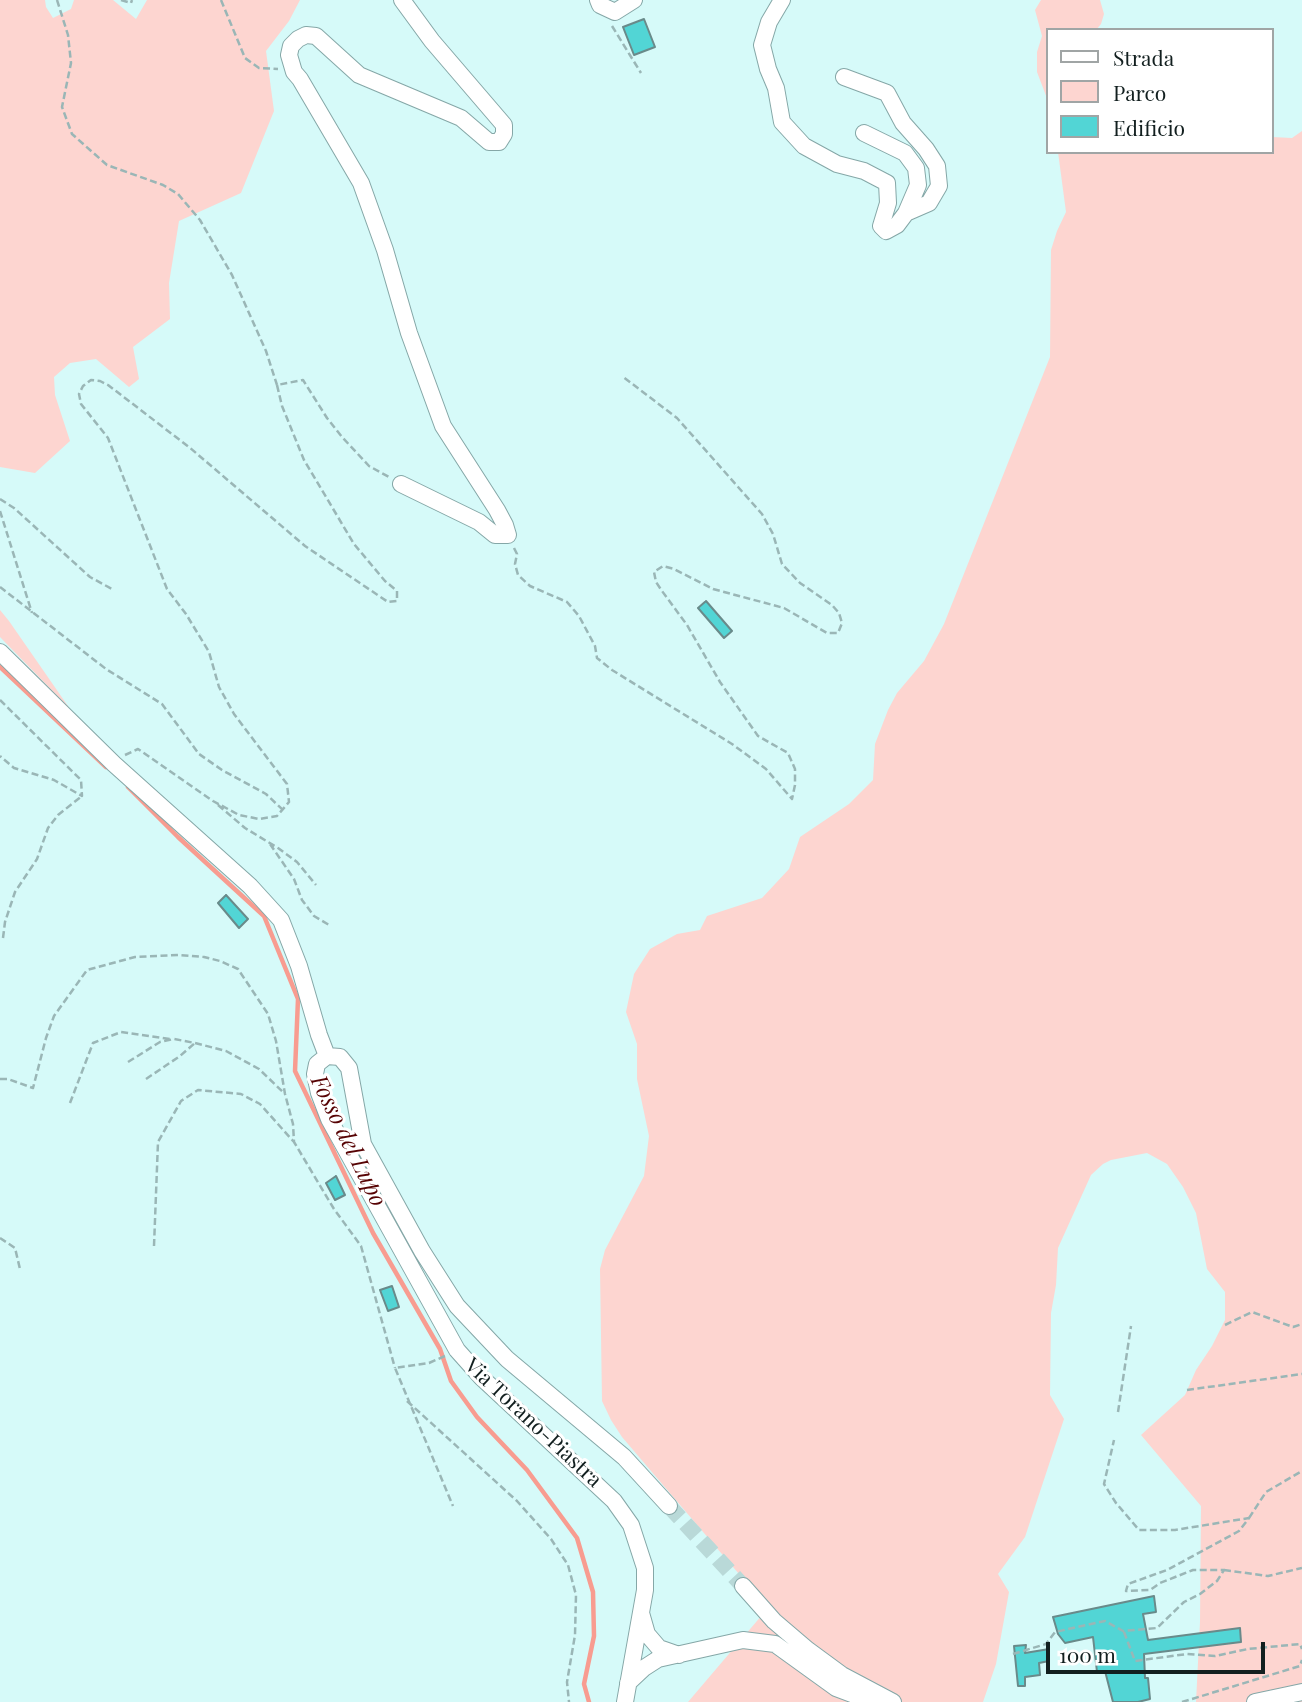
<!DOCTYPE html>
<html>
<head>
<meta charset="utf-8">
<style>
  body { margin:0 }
  #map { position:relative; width:1302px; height:1702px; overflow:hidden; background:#d6faf9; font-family:"Playfair Display",serif }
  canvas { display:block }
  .legend { position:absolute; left:1046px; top:28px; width:228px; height:126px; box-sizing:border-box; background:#fff; border:2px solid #a0a5a5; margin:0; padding:9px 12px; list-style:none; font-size:21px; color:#121f1f }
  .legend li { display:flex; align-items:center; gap:14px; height:35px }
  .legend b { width:35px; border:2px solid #a0a5a5 }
  .scale { position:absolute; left:1046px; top:1642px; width:219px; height:32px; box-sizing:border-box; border:4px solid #121f1f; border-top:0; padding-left:9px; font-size:21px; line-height:24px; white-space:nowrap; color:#121f1f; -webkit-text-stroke:5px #fff; paint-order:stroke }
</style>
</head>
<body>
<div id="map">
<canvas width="1302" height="1702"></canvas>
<ul class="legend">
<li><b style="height:9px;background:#fff"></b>Strada</li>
<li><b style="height:19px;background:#fdd5d0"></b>Parco</li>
<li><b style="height:19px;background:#52d5d5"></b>Edificio</li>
</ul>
<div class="scale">100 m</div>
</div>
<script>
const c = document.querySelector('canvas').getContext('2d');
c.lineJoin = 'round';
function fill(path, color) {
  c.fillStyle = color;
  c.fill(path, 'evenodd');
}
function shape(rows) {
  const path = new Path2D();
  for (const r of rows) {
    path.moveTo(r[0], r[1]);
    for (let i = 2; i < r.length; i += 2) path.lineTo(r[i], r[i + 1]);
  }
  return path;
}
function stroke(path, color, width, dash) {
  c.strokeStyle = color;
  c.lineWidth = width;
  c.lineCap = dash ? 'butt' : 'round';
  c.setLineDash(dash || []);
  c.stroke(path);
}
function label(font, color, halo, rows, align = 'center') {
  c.font = font + ' "Playfair Display",serif';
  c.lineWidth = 6;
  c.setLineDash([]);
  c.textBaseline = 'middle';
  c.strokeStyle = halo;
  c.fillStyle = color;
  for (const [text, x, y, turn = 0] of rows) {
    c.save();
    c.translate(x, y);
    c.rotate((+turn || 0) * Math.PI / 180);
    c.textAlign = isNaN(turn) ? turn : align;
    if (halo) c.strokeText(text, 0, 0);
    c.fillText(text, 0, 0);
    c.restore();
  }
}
fill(shape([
  [0,0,45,0,46,7,53,18,71,9,74,0,113,0,136,19,147,0,300,0,289,21,266,51,274,111,241,193,179,221,169,283,170,319,133,347,139,379,129,387,96,359,70,363,54,377,55,395,70,441,35,473,0,467],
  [1041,0,1100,0,1104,14,1101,24,1096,30,1048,30,1048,101,1037,72,1037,52,1042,36,1035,10],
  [1302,131,1302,1702,1196,1702,1200,1622,1201,1506,1141,1435,1185,1395,1196,1370,1212,1346,1225,1320,1225,1292,1207,1269,1196,1213,1183,1187,1167,1164,1147,1153,1111,1160,1103,1164,1091,1175,1058,1248,1056,1285,1051,1313,1050,1395,1064,1419,1025,1537,998,1574,1009,1592,996,1664,983,1702,688,1702,768,1608,622,1437,611,1420,602,1401,600,1269,605,1250,644,1176,649,1136,637,1079,637,1044,626,1012,634,974,650,949,677,934,700,930,707,916,762,898,789,869,800,837,849,804,873,780,875,744,888,710,897,693,924,661,944,624,1050,357,1051,250,1057,231,1066,212,1058,152,1272,152,1272,137,1292,138],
  [0,610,9,621,70,709,0,637]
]), '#fdd5d0');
stroke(shape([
  [0,667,106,767],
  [128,787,178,837,264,916,298,999,295,1071,373,1233,440,1349,451,1381,477,1417,527,1470,577,1538,593,1592,594,1636,584,1684,589,1702]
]), '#f89c90', 4.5);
const building = shape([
  [644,19,655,47,634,55,623,27,644,19],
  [706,601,732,631,724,638,698,608,706,601],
  [226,895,248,919,239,928,218,903,226,895],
  [336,1176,345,1195,335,1200,326,1183,336,1176],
  [392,1286,399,1307,388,1311,380,1290,392,1286],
  [1154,1596,1156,1612,1143,1614,1148,1640,1240,1628,1241,1642,1144,1654,1145,1678,1148,1678,1150,1699,1138,1702,1113,1702,1105,1671,1097,1672,1093,1637,1065,1643,1058,1634,1053,1617,1154,1596],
  [1026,1645,1025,1653,1049,1649,1049,1661,1039,1663,1040,1675,1025,1677,1025,1686,1018,1686,1014,1646,1026,1645]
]);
fill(building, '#52d5d5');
stroke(building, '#698a8a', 2);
stroke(shape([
  [669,1506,743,1586]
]), '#b9d9d8', 16, [16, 8]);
const minor = shape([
  [598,0,600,5,615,12,634,0],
  [782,0,769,22,762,45,768,69,776,88,782,122,804,146,837,164,864,171,887,183,888,203,881,226,886,231,897,225,906,213,918,185,916,168,905,153,864,133],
  [844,77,887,93,903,123,926,149,937,166,939,186,929,203,906,213],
  [401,484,479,522,495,535,508,535,505,525,497,510,443,426,409,333,385,250,361,183,300,79,294,72,289,55,291,46,298,39,306,35,316,36,359,75,461,118,489,142,499,142,504,134,504,125,432,41,402,0],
  [0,652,114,764,250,886,281,920,299,966,319,1035,327,1056],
  [327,1056,317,1064,315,1074,319,1093,329,1119,457,1350,482,1378,614,1501,631,1525,645,1568,645,1590,625,1702],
  [327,1056,340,1057,349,1068,363,1144,422,1251,457,1306,507,1359,624,1457,669,1506],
  [743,1586,774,1621,808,1650,842,1675,893,1702],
  [641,1613,647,1634,659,1648,679,1655],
  [628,1683,644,1668,658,1659,743,1640,775,1644,836,1688,873,1702],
  [1255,1702,1302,1692]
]);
stroke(minor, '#85a7a7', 18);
stroke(shape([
  [57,0,68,35,71,63,62,107,72,134,107,165,163,185,178,194,200,220,232,275,266,351,277,385],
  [121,0,131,3,132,0],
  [221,0,245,58,259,68,278,69],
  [612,26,641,73],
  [0,499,14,508,90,577,112,589],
  [0,511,32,613],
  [514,548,517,554,515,564,518,575,530,586,567,602,579,616,595,646,597,658,612,670,732,744,766,769,792,799,795,785,795,769,788,753,758,736,720,682,687,625,662,591,656,582,654,572,663,566,674,569,713,589,784,608,827,633,838,633,842,623,839,613,832,605,800,583,782,564,773,534,762,514,677,418,622,376],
  [0,587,106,669,162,704,199,754,222,770,266,794,284,811],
  [0,700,81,780,82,796,54,780,14,768,0,756],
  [125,755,138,749,213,801,239,815,259,819,277,816,289,802,287,784,234,714,219,687,209,652,186,614,167,589,108,438,81,404,79,394,83,386,91,380,100,381,108,385,189,447,305,546,388,602,397,601,397,591,385,581,354,544,304,460,282,406,277,385,303,380,327,418,342,437,369,466,389,477],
  [218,805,245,828,278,848,297,862,316,885],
  [270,844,294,879,302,900,314,916,329,925],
  [3,938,5,922,15,892,37,859,48,828,58,815,82,796],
  [128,1062,160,1042,174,1039,195,1043,226,1051,259,1069,285,1094],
  [0,1079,8,1079,33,1088,46,1038,54,1016,87,970,135,957,178,955,204,957,220,961,238,969,268,1014,276,1041,285,1094,293,1124,294,1142,334,1209,361,1246,395,1368],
  [146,1079,180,1056,195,1043],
  [70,1103,93,1043,121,1032,170,1039],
  [0,1238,15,1248,20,1269],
  [154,1246,158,1142,181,1101,198,1090,241,1094,260,1104,294,1142],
  [1225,1325,1252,1312,1293,1327,1302,1324],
  [445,1356,429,1363,395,1368,453,1506],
  [1187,1390,1302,1374],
  [407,1401,517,1501,551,1539,568,1565,576,1595,575,1635,567,1682,569,1702],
  [1118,1412,1131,1326],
  [1249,1518,1266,1492,1302,1471],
  [1224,1570,1268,1576,1302,1568],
  [1124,1632,1135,1661,1187,1654,1215,1656,1248,1649,1300,1644,1302,1649],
  [1013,1654,1046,1644,1055,1632,1105,1621,1123,1631,1157,1628,1184,1602,1200,1594,1217,1581,1224,1570,1193,1570,1160,1583,1150,1590,1126,1591,1128,1584,1167,1570,1239,1531,1249,1518,1175,1530,1139,1530,1116,1503,1104,1484,1114,1440],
  [1182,1702,1300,1666,1302,1660]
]), '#9ab6b6', 2.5, [7, 3.5]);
stroke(minor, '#fff', 16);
label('21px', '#121f1f', '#fff', [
  ["Via Torano-Piastra",533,1423,43]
]);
label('italic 23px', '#570304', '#fff', [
  ["Fosso del Lupo",348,1141,64]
]);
</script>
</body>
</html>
